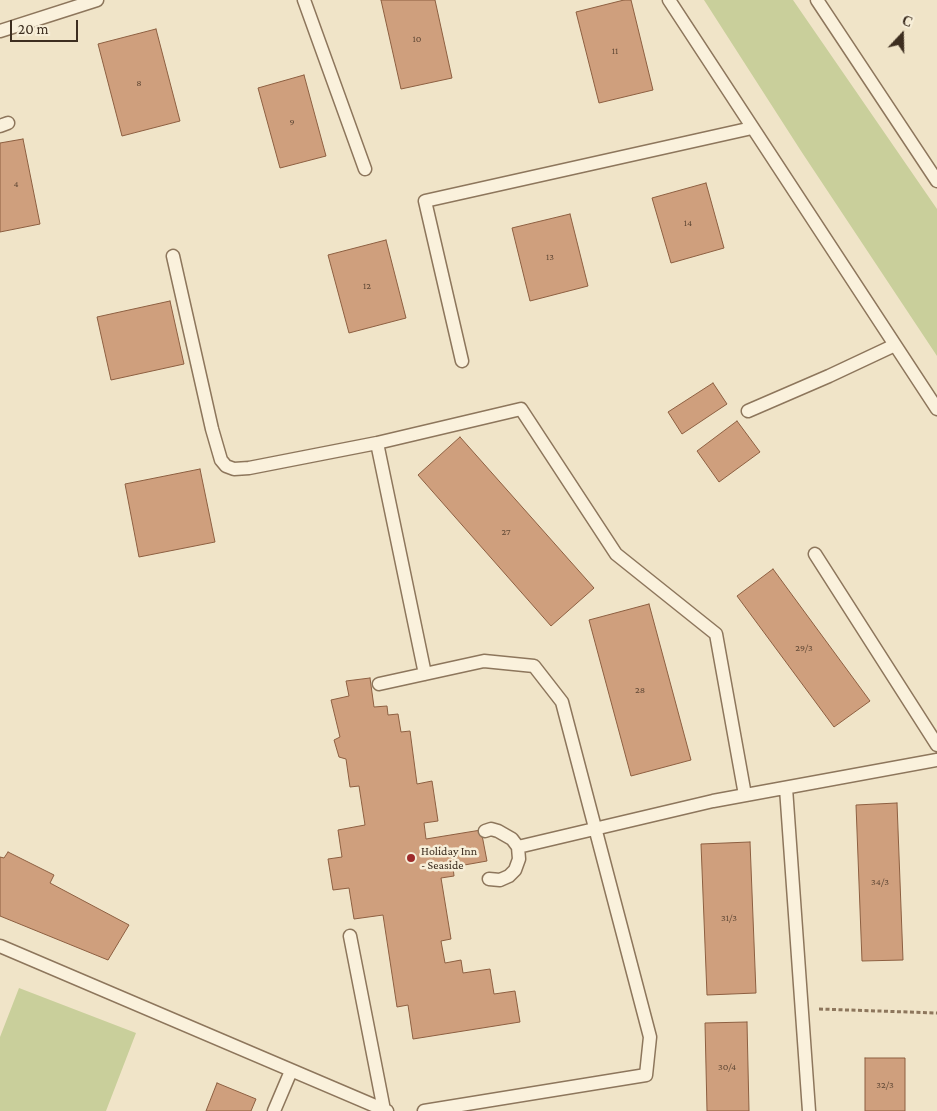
<!DOCTYPE html>
<html>
<head>
<meta charset="utf-8">
<style>
  body { margin:0 }
  #map { position:relative; width:937px; height:1111px; overflow:hidden; background:#f0e4c8; font-family:"Crimson Pro",serif }
  canvas { display:block }
  .north { position:absolute; left:877px; top:10px; width:50px; height:50px; -webkit-text-stroke:4px #f7eed8; paint-order:stroke; rotate:21deg; font-size:14px; font-weight:700; line-height:20px; text-align:center; color:#3d2e20 }
  .north::after { content:''; display:block; margin:auto; width:18px; height:22px; background:#3d2e20; clip-path:polygon(50% 0,100% 100%,50% 72%,0 100%) }
  .scale { position:absolute; left:10px; top:20px; width:68px; height:22px; box-sizing:border-box; border:2px solid #3d2e20; border-top:0; padding-left:6px; font-size:15px; line-height:18px; white-space:nowrap; color:#3d2e20; -webkit-text-stroke:4px #f7eed8; paint-order:stroke }
</style>
</head>
<body>
<div id="map">
<canvas width="937" height="1111"></canvas>
<div class="north">С</div>
<div class="scale">20 m</div>
</div>
<script>
const c = document.querySelector('canvas').getContext('2d');
c.lineJoin = 'round';
function fill(path, color) {
  c.fillStyle = color;
  c.fill(path, 'evenodd');
}
function shape(rows) {
  const path = new Path2D();
  for (const r of rows) {
    path.moveTo(r[0], r[1]);
    for (let i = 2; i < r.length; i += 2) path.lineTo(r[i], r[i + 1]);
  }
  return path;
}
function stroke(path, color, width, dash) {
  c.strokeStyle = color;
  c.lineWidth = width;
  c.lineCap = dash ? 'butt' : 'round';
  c.setLineDash(dash || []);
  c.stroke(path);
}
function label(font, color, halo, rows, align = 'center') {
  c.font = font + ' "Crimson Pro",serif';
  c.lineWidth = 5;
  c.setLineDash([]);
  c.textBaseline = 'middle';
  c.strokeStyle = halo;
  c.fillStyle = color;
  for (const [text, x, y, turn = 0] of rows) {
    c.save();
    c.translate(x, y);
    c.rotate((+turn || 0) * Math.PI / 180);
    c.textAlign = isNaN(turn) ? turn : align;
    if (halo) c.strokeText(text, 0, 0);
    c.fillText(text, 0, 0);
    c.restore();
  }
}
fill(shape([
  [704,0,793,0,937,209,937,356,801,151],
  [19,988,136,1033,106,1111,0,1111,0,1037]
]), '#c9cf9b');
const building = shape([
  [381,0,435,0,452,78,401,89,381,0],
  [624,0,631,0,653,90,599,103,576,12,624,0],
  [156,29,180,121,122,136,98,44,156,29],
  [304,75,326,156,280,168,258,88,304,75],
  [23,139,40,224,0,232,0,143,23,139],
  [706,183,724,248,671,263,652,198,706,183],
  [570,214,588,286,530,301,512,228,570,214],
  [386,240,406,318,349,333,328,255,386,240],
  [170,301,184,364,111,380,97,317,170,301],
  [713,383,727,404,682,434,668,412,713,383],
  [737,421,760,452,719,482,697,451,737,421],
  [460,437,594,588,551,626,418,475,460,437],
  [200,469,215,542,139,557,125,484,200,469],
  [773,569,870,701,834,727,737,596,773,569],
  [649,604,691,760,631,776,589,620,649,604],
  [370,678,374,707,387,706,388,715,398,714,401,732,410,731,417,784,432,781,438,821,424,823,426,839,481,830,487,861,453,867,454,876,441,878,451,939,441,941,445,963,461,960,463,973,490,969,494,994,515,991,520,1022,413,1039,408,1005,397,1007,383,915,354,919,349,888,333,890,328,859,342,857,338,830,365,825,359,786,350,787,346,759,339,757,334,740,340,737,331,700,349,696,346,681,370,678],
  [897,803,903,960,862,961,856,805,897,803],
  [750,842,756,993,707,995,701,844,750,842],
  [8,852,54,875,50,883,129,925,108,960,0,916,0,857,4,858,8,852],
  [747,1022,749,1111,707,1111,705,1023,747,1022],
  [865,1058,905,1058,905,1111,865,1111,865,1058],
  [217,1083,256,1099,251,1111,206,1111,217,1083]
]);
fill(building, '#cf9f7d');
stroke(building, '#8d5f41', 1);
const service = shape([
  [304,0,365,169],
  [669,0,937,409],
  [817,0,937,181],
  [0,31,97,0],
  [0,126,8,123],
  [173,256,212,429,221,460,226,466,234,469,249,468,377,443,521,409,616,554,716,634,745,795],
  [462,361,425,201,752,128],
  [748,411,829,376,895,345],
  [377,443,425,674],
  [815,554,937,745],
  [379,684,484,661,534,666,562,702,650,1037,646,1075,424,1111],
  [786,788,809,1111],
  [485,831,491,829,498,831,512,839,518,847,519,859,515,870,509,876,500,880,489,879],
  [518,847,713,801,937,760],
  [350,936,384,1110],
  [0,946,387,1111],
  [274,1111,291,1071]
]);
stroke(service, '#8d765c', 15);
stroke(shape([
  [819,1009,937,1013]
]), '#8d765c', 3, [4, 2.5]);
stroke(service, '#faf1dc', 12);
for (const [x, y, r, color] of [
  [411,858,5,"#9e2a2b"]
]) {
  const dot = new Path2D();
  dot.arc(x, y, r, 0, 2 * Math.PI);
  c.fillStyle = color;
  c.fill(dot);
  stroke(dot, '#f7eed8', 2);
}
label('10px', '#624a37', null, [
  ["10",417,39],
  ["11",615,51],
  ["8",139,83],
  ["9",292,122],
  ["4",16,184],
  ["14",688,223],
  ["13",550,257],
  ["12",367,286],
  ["27",506,532],
  ["29/3",804,648],
  ["28",640,690],
  ["34/3",880,882],
  ["31/3",729,918],
  ["30/4",727,1067],
  ["32/3",885,1085]
]);
label('12px', '#3d2e20', '#f7eed8', [
  ["Holiday Inn",421,851],
  ["- Seaside",421,865]
], 'left');
</script>
</body>
</html>
